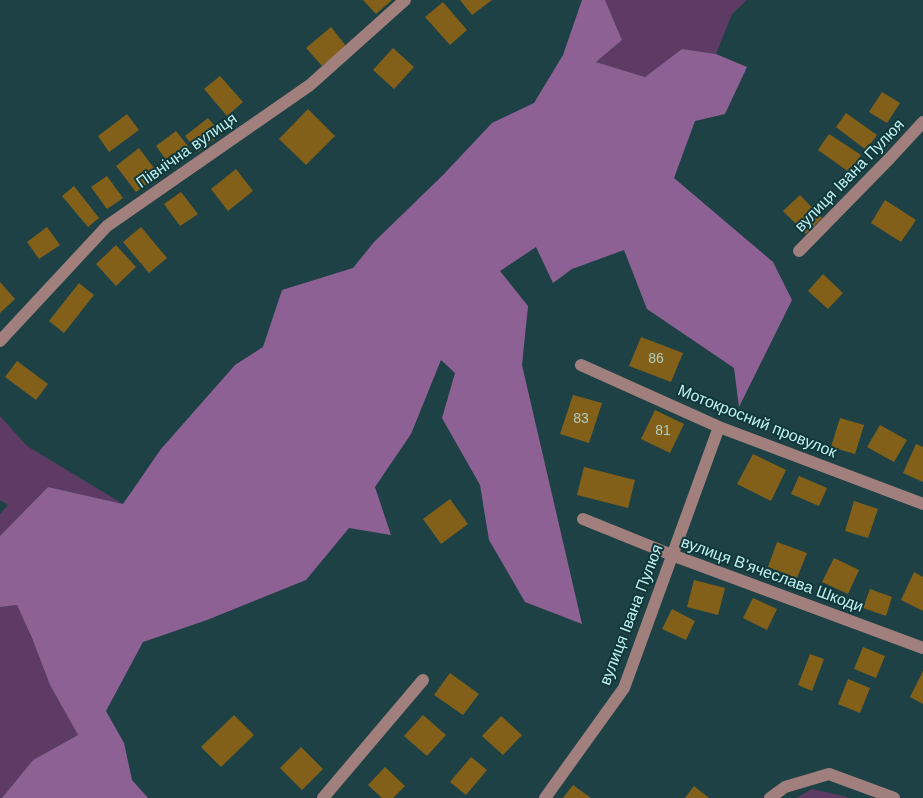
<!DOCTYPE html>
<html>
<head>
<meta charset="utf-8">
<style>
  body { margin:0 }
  canvas { display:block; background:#1d4144 }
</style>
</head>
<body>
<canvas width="923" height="798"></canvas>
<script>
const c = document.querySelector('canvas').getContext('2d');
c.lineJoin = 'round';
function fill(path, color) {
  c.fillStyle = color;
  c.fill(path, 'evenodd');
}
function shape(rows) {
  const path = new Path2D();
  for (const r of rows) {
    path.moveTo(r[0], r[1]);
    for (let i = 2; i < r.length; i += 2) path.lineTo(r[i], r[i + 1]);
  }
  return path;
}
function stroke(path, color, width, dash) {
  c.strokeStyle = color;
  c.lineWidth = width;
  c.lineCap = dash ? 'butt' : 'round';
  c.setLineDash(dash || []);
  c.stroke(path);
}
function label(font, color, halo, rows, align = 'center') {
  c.font = font + ' Arial,sans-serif';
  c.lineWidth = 4;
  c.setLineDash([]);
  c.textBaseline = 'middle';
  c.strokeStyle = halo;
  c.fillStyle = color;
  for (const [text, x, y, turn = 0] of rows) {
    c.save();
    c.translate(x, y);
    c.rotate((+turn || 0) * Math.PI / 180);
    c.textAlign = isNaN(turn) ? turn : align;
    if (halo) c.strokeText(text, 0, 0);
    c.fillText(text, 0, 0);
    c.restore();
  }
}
fill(shape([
  [605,0,747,0,732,14,716,54,682,49,645,77,596,62,622,40],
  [0,416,27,446,123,504,48,487,0,536,0,514,8,505,0,500],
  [17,605,32,638,50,685,78,735,33,760,2,798,0,798,0,607],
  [812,789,843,796,849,798,796,798]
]), '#5e3b64');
fill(shape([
  [582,0,605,0,622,40,596,62,645,77,682,49,716,54,747,67,725,114,695,121,674,178,773,262,792,300,739,407,734,368,647,309,624,250,572,269,553,283,536,247,500,271,528,306,522,365,582,624,525,602,489,540,480,485,442,418,455,373,441,360,411,434,375,487,391,535,349,528,306,580,207,620,143,642,106,711,124,743,132,780,148,798,2,798,33,760,78,735,50,685,32,638,17,605,0,607,0,536,48,487,123,504,161,449,235,365,263,347,282,290,353,268,374,242,443,175,492,123,534,103,563,55]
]), '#8e6195');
fill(shape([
  [363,0,392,0,376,14],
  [460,0,492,0,472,15],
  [443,2,467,30,450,45,425,17],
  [331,27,346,46,322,66,306,48],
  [393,48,414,67,394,89,373,70],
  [220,76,243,102,227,116,204,89],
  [882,92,900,103,887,123,869,112],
  [308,109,335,136,306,165,279,139],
  [846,113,877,135,866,150,836,127],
  [127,114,139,130,109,152,98,136],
  [208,118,221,134,198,152,185,136],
  [176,131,191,150,170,165,156,146],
  [829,134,861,155,849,172,818,150],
  [139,148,159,175,136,192,116,166],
  [236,169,253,191,228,211,211,189],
  [107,176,123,198,107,209,91,187],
  [74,186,99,218,88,227,62,196],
  [181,192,198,214,180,226,164,204],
  [800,195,822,218,806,234,783,211],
  [885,200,916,220,901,242,871,223],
  [47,227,60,245,39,259,27,242],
  [141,227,167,258,149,273,123,242],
  [116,245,136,267,116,286,96,264],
  [823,274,843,293,828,309,808,291],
  [0,282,15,299,0,313],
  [79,283,94,295,64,333,49,321],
  [641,337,683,353,671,382,629,366],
  [17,361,48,384,36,400,5,377],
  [573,395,602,403,589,443,560,434],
  [655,410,684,424,670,453,641,439],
  [840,418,864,425,855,454,831,447],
  [880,425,907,440,894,462,867,447],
  [916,444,923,447,923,482,903,473],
  [753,454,786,470,771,501,737,484],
  [584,467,635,480,628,508,577,495],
  [799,476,827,488,819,506,791,494],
  [450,499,468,524,441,544,423,519],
  [854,501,878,509,868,538,845,531],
  [777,542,807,553,797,578,768,567],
  [834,558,859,570,848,594,822,582],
  [914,572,923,577,923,611,901,600],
  [694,580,725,588,718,615,687,607],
  [870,589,892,597,886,616,863,608],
  [753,598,777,609,767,630,743,618],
  [672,609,695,621,686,640,662,629],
  [863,647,885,656,876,678,854,669],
  [810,654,824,659,812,691,798,685],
  [923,671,923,704,910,697],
  [450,673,479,694,463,715,434,695],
  [848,679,870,688,860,713,838,704],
  [234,715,254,735,221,767,201,747],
  [423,715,446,735,427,756,404,736],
  [501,716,522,735,503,755,482,736],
  [301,747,323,769,302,790,280,768],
  [471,757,487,770,466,795,450,782],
  [385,767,405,786,393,798,382,798,368,785],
  [573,785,591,798,563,798],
  [694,786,709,798,685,798]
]), '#82601a');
stroke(shape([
  [799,251,890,158,923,122],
  [0,341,107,226,310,85,405,0],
  [581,365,719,427,923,504],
  [583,519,672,555,923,648],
  [323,798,423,680],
  [545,798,624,688,719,427],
  [770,798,785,787,829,774,894,798]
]), '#a17f7d', 12);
label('14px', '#afccbe', null, [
  ["86",656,359],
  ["83",581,419],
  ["81",663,431]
]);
label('16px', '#bef0f4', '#123739', [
  ["Північна вулиця",187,151,-35],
  ["вулиця Івана Пулюя",850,176,-46],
  ["Мотокросний провулок",757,422,22],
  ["вулиця В'ячеслава Шкоди",772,575,20],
  ["вулиця Івана Пулюя",632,615,-69]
]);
</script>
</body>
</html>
